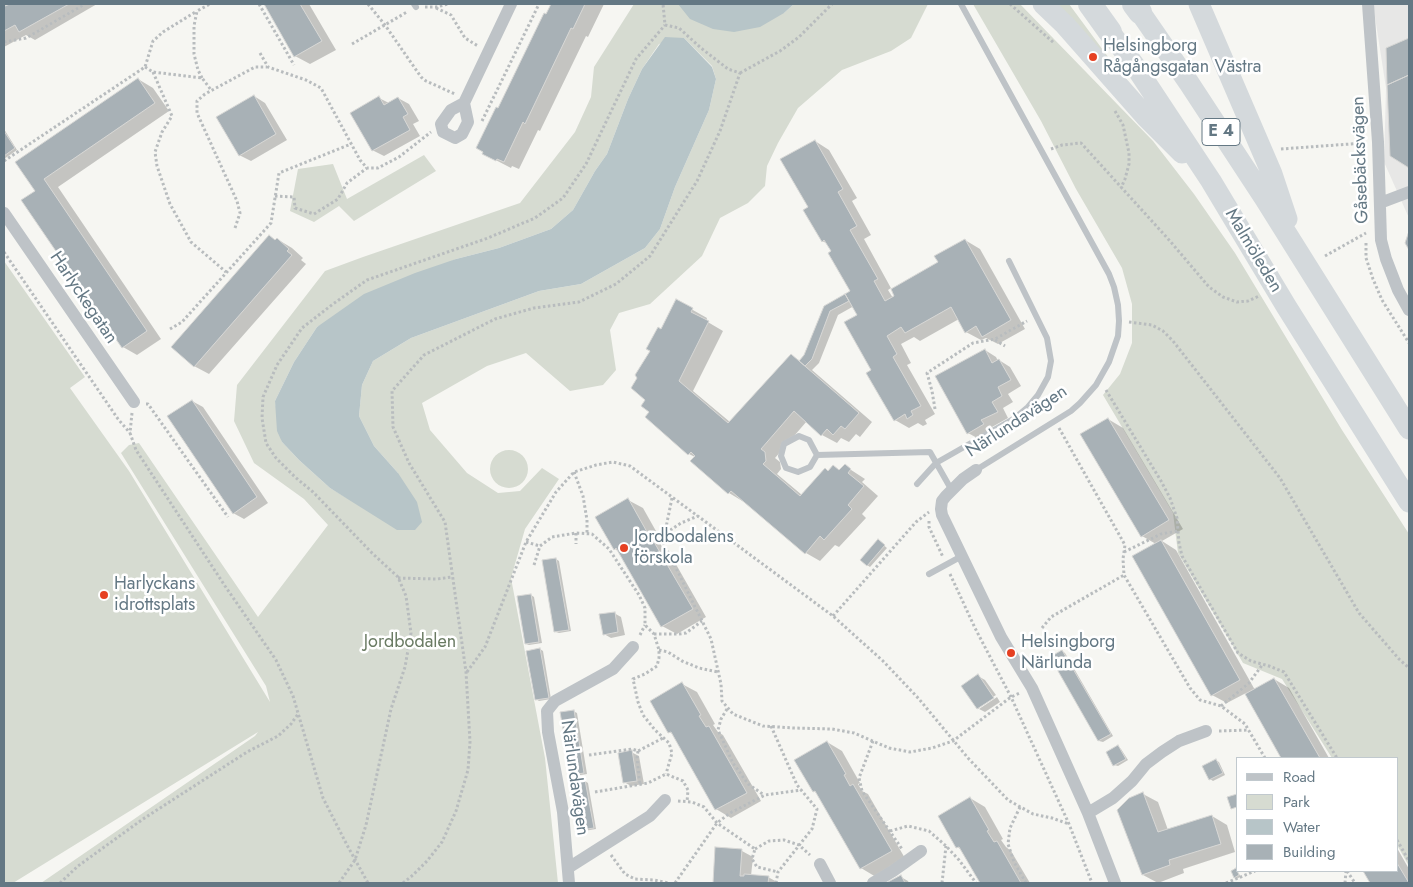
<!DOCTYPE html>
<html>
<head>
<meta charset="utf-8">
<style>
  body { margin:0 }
  #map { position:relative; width:1413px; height:887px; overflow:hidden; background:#f6f6f2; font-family:Jost,sans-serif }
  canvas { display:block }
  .frame { position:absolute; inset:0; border:5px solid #647884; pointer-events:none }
  .legend { position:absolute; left:1236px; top:757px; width:162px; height:115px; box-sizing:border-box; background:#fff; border:1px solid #c1c9ce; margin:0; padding:6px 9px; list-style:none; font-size:15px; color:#647884 }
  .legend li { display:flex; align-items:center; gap:10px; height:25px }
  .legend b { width:25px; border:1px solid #c1c9ce }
</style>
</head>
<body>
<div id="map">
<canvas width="1413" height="887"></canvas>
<div class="frame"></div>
<ul class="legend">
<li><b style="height:6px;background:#bec3c7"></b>Road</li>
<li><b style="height:14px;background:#d6dbd1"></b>Park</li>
<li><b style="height:14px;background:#b7c5c8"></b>Water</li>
<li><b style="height:14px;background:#a8b1b6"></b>Building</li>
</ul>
</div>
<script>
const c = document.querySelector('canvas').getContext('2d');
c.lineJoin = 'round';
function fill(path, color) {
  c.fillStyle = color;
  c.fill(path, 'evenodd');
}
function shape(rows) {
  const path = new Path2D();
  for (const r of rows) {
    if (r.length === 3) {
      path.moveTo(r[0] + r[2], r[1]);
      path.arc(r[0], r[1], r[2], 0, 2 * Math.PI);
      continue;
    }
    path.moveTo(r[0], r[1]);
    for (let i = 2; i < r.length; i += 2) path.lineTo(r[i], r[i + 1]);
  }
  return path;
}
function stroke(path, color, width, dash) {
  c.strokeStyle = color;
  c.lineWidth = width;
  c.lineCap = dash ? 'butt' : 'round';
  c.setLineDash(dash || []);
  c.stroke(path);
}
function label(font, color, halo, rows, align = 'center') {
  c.font = font + ' Jost,sans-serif';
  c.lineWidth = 5;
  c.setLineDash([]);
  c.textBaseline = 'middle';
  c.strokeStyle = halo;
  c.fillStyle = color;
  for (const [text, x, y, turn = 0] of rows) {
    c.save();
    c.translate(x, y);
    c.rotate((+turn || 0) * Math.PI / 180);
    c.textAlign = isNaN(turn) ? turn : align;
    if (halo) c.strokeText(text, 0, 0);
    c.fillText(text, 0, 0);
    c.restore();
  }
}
fill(shape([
  [1373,4,1409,4,1409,218,1384,162,1386,88]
]), '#e7e7e6');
fill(shape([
  [634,4,678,4,784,13,794,4,928,4,911,38,891,51,842,70,798,108,778,143,767,166,765,186,748,203,720,218,702,256,650,304,619,313,610,330,616,370,603,385,570,391,526,353,487,366,422,403,430,430,467,473,498,493,520,491,542,468,559,479,525,529,511,578,545,758,558,883,41,883,255,736,258,732,13,883,4,883,4,261,85,377,70,388,129,471,270,702,266,686,121,453,129,445,139,443,258,617,328,525,304,499,254,463,234,421,237,385,325,271,363,257,520,203,575,132,591,97,594,67],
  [684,38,712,66,716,79,709,110,675,187,660,229,645,248,581,284,539,291,411,338,373,361,362,385,359,416,374,446,398,473,347,498,330,488,299,460,282,442,275,401,294,362,317,327,456,259,499,248,551,229,573,210,595,171,607,154,628,99,642,69,659,44],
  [973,4,1020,4,1153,141,1194,194,1235,253,1342,430,1409,534,1409,866,1397,845,1397,758,1332,758,1282,679,1243,663,1178,553,1173,513,1103,395,1120,374,1132,343,1132,304,1122,268,1076,189,1041,121],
  [1055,4,1069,4,1117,69],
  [424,155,436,171,354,221,339,206,314,222,290,211,298,169,333,164,347,199],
  [509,469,19]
]), '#d6dbd1');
fill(shape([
  [678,4,794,4,784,13,760,27,734,32,713,29,690,19],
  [665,37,684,38,712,67,716,79,709,110,675,187,660,229,645,248,581,284,539,291,411,338,373,361,362,385,359,416,374,446,398,473,417,502,422,522,415,530,397,530,330,488,299,460,282,442,277,431,275,401,294,362,317,327,364,294,415,273,456,259,499,248,551,229,573,210,595,171,607,154,628,99,642,69]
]), '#b7c5c8');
fill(shape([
  [4,4,9,5,12,4,97,4,35,40,26,35,4,47],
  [265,4,309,4,336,50,310,64,295,56],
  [552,4,604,4,588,37,586,36,540,131,538,130,519,169,512,166,511,168,484,154,499,110],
  [1409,39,1409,167,1391,156,1387,49],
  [138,79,153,88,169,111,58,187,161,339,137,355,123,347,36,191,17,162],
  [254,96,265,103,287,140,251,161,239,155],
  [379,98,389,103,398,98,409,104,419,121,413,124,420,136,384,156,372,150],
  [4,129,17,150,4,159],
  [815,141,829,150,857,198,852,201,871,235,864,239,892,290,940,263,965,240,980,249,1025,329,998,344,986,338,981,340,966,332,959,319,920,341,914,337,901,344,911,363,907,365,935,414,925,420,927,424,923,426,918,423,909,428,895,420,873,370,859,315,854,306,838,315,819,363,812,370,872,422,860,437,856,434,849,442,841,438,837,443,822,435,807,421,775,458,780,462,781,469,777,474,802,495,829,472,834,467,841,471,845,466,865,479,862,482,878,496,862,514,866,518,839,547,835,545,820,561,806,553,744,501,744,502,729,493,692,461,695,457,689,454,650,412,647,400,662,330,677,301,707,318,706,321,723,331,693,391,730,422,791,356,801,361,806,356,825,307,851,292,832,252,828,244,822,241,809,208],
  [891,288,896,296,893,298,888,290],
  [269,237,276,241,277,239,292,248,303,258,301,260,306,264,209,374,194,366],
  [985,350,996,357,998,361,999,360,1010,367,1021,386,1008,394,1013,402,1003,408,1008,418,992,427,994,431,979,439,968,433],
  [192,401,203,407,268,503,244,519,233,513],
  [1108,419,1123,428,1183,529,1162,541,1176,550,1255,690,1274,679,1289,688,1329,758,1283,758,1246,693,1227,703,1212,695,1156,544,1142,536],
  [628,500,643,508,661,540,659,541,663,549,669,552,706,617,677,634,662,626,619,552,615,549],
  [881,543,887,548,870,567,867,565],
  [556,559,559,561,571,631,559,633,556,632],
  [531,595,534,597,542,643,529,645,526,644],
  [614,613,621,617,625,635,611,638,604,634],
  [540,649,543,651,551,699,539,701,536,699],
  [1062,651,1065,653,1113,736,1103,742,1099,741,1051,657],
  [978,676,985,680,996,695,979,706,979,709,977,708],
  [682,684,697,692,715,724,713,725,718,732,723,735,761,801,731,818,716,809,673,734,669,732],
  [997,697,1000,702,985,712,979,709],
  [573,711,577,713,587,774,575,776,572,774],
  [827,742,842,751,860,783,858,784,862,791,868,794,906,860,876,877,861,868,818,794,814,791],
  [1118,747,1121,749,1128,760,1118,766,1114,765],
  [631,752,639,756,644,784,631,786,624,782],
  [1215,760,1219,762,1225,775,1213,781,1210,779],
  [585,781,588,783,596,829,584,831,581,830],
  [1143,794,1158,802,1168,830,1212,816,1227,825,1235,852,1183,869,1184,873,1158,883,1143,875],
  [970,798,985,807,1003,839,1001,840,1006,847,1011,851,1030,883,981,883,962,850,957,847],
  [1397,848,1409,869,1409,883,1372,883,1365,871,1397,871],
  [716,849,742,851,753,857,751,876,768,877,779,883,714,883],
  [1237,871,1241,877,1238,878,1235,877],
  [901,877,908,881,909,883,888,883]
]), '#0003');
const building = shape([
  [4,4,5,6,10,4,69,4,19,32,15,25,4,31,4,4],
  [264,4,300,4,322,41,294,57,264,4],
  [551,4,585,4,573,29,571,28,525,124,523,122,504,162,497,159,496,161,482,154,483,152,476,148,496,107,498,108,544,13,546,14,551,4],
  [1409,38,1409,75,1387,85,1386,48,1409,38],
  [1409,75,1409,168,1390,156,1387,85,1409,75],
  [138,78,155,103,44,179,147,331,122,348,21,200,35,191,15,162,138,78],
  [254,95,276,134,239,156,216,117,254,95],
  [379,96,384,105,398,97,408,114,403,117,410,130,372,151,350,113,379,96],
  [4,131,15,148,4,156,4,131],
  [815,140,843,189,838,192,857,226,850,230,878,279,874,281,885,301,894,296,891,289,938,262,934,256,965,239,1011,320,982,337,976,326,965,333,951,307,905,333,901,327,887,336,897,354,893,357,921,406,911,411,913,415,907,419,905,414,894,421,866,373,871,370,844,322,857,315,845,294,850,291,828,253,831,251,824,240,822,242,803,210,808,207,780,159,815,140],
  [1409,231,1409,250,1405,243,1409,231],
  [269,235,275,240,277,238,289,249,287,251,292,255,194,367,171,347,269,235],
  [845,294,849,301,830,311,812,359,805,366,799,361,804,355,824,306,845,294],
  [676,299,693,308,691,312,709,321,679,381,728,423,791,354,859,413,845,429,841,426,833,435,827,429,821,436,794,411,761,449,765,452,766,461,763,464,800,496,825,468,828,471,833,465,839,470,845,464,851,469,848,473,864,486,848,505,852,509,824,540,820,536,805,554,731,491,728,494,690,461,695,456,691,452,688,455,645,417,649,412,641,406,645,400,631,388,637,378,635,375,650,351,646,349,658,327,661,329,676,299],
  [985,349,992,363,999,359,1011,380,998,387,1002,396,992,402,998,412,981,420,984,424,967,434,935,376,985,349],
  [192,400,257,497,233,514,167,416,192,400],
  [1108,418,1169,520,1141,537,1080,434,1108,418],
  [628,498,647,532,645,533,651,544,654,542,693,609,661,627,616,548,614,550,595,517,628,498],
  [878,539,885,545,867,566,860,560,878,539],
  [1161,540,1240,680,1211,696,1132,556,1161,540],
  [556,558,569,630,554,632,542,560,556,558],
  [531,594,539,642,525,644,517,596,531,594],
  [615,612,618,632,603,635,599,614,615,612],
  [540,648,549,698,535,700,526,651,540,648],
  [1062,650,1111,734,1098,741,1050,657,1062,650],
  [978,674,994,698,977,709,961,686,978,674],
  [1274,678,1320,758,1281,758,1245,694,1274,678],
  [682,682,701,715,699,716,706,727,709,726,747,793,715,810,671,732,668,733,650,701,682,682],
  [574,710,584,773,571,775,560,712,574,710],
  [827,741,846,774,844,775,850,786,853,784,892,851,860,869,815,791,813,792,794,760,827,741],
  [1118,745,1126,759,1113,766,1106,752,1118,745],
  [632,750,637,781,623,783,618,753,632,750],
  [1216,759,1223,773,1209,780,1202,766,1216,759],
  [585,780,594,828,580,830,571,782,585,780],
  [1143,792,1158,832,1212,815,1221,844,1169,860,1170,865,1142,875,1117,810,1129,798,1143,792],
  [1237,794,1237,807,1231,809,1227,797,1237,794],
  [970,797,989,830,987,831,994,842,997,841,1021,883,980,883,959,847,956,848,938,816,970,797],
  [715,847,742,849,740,876,744,876,744,874,769,876,768,883,713,883,715,847],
  [1397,863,1409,883,1370,883,1363,871,1397,871,1397,863],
  [1236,868,1239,875,1234,878,1231,871,1236,868],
  [901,875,905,883,886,883,901,875]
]);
fill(building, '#a8b1b6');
stroke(building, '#d7d7d5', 1);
stroke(shape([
  [259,4,294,65],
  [368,4,385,25,421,77,426,81,455,94],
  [1010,4,1054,43],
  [425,7,436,7,448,4],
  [436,8,451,15,465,38,478,46],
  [4,42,26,38,85,4],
  [352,44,407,12],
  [260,53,268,67,306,80,321,88,360,160,367,168,378,168,399,157,431,132],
  [145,67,153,72,202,78,211,90],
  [153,72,172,116,162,132,155,152,157,166,170,204,191,242,226,272],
  [740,73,780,51,799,37,832,4],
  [202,78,198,70,194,54,194,26,197,11,210,4],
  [1115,111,1123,125,1129,153,1129,164,1125,179,1121,188],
  [482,121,539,4],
  [1051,149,1062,145,1081,143,1170,241,1209,287,1223,297,1237,302,1248,301,1259,296],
  [1281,149,1364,143],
  [4,161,145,67,153,41,163,32,197,11],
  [275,196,294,197,295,208,314,214,338,199,347,183,367,168],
  [235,228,240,213,237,201,197,113,197,101,205,94,255,67,267,67],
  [1366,243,1366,258,1373,279,1382,300,1409,343],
  [4,252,118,419,130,433],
  [1325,256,1366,233],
  [1129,322,1152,325,1163,331,1173,341,1280,478,1359,613,1399,659,1409,668],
  [170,329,182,322,271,223,279,173,351,144],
  [995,340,1005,346],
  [1106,390,1161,481,1170,498,1177,518,1179,543,1182,556,1238,653,1251,661,1269,666,1284,672,1337,758],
  [146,404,148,404,228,517],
  [935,409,932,391,927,373,973,343,995,339,1027,321],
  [132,413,130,433,136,450,225,586,276,660,293,696,323,798,347,845,368,883],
  [1059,428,1125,545,1123,559,1124,575,1190,688,1200,700,1221,706,1245,724,1265,758],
  [574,472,583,496,587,520,587,534],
  [672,498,663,542,711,639,721,684,722,701,733,714,763,726,794,728,832,729,854,733,889,748,910,752,932,748,953,741,1011,697,1020,693],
  [929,521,929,527,943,557],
  [576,533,576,544],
  [666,533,681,523,698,516],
  [526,542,540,546],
  [1124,552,1161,534,1178,531],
  [534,565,540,546,552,537,576,533,592,534,609,549,639,595,645,608,645,625,654,634,659,650,659,658,657,666,645,674,633,679,638,702,643,715,655,730,669,743,672,753,666,774],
  [950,574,975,628,1011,697,1069,824,1092,883],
  [398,578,437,579,452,577],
  [833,616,916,522,929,512],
  [1042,628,1051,617,1124,575],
  [654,634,679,634,686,633,702,621],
  [640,635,645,625],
  [659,650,668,652,682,661,699,668,718,672],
  [467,672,485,647,526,542,556,492,574,472,596,465,613,462,630,466,833,616,883,661,919,699,968,758,1008,800,1033,814,1052,818,1069,824],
  [1221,706,1249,683,1263,664],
  [727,709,721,719,718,730,733,763,748,784,764,795],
  [771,726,797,785,817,809,812,829,778,872,776,883],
  [1219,731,1248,730],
  [873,741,859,778,862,791,902,849],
  [638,751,637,758,640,785],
  [589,755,632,749,638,751,663,738],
  [595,792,648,783,666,774,683,781,688,790,687,802],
  [678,801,692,802,704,807,717,823,755,849,752,859,757,867,778,872],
  [1020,807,1010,828,1008,844,1014,862,1026,883],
  [890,831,908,826,929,831,946,846,959,860,976,883],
  [1397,840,1409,861],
  [755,849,769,841,784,840,799,845,810,855],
  [611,855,625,874,635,879,654,880,669,883],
  [1347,871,1355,883],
  [60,883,78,866,143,819,247,752,278,736,291,724,298,714],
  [339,883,355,860,366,825,391,709,405,667,411,633,406,596,398,577,373,554,313,492,295,477,276,458,266,443,262,418,263,397,277,365,302,328,333,304,367,280,488,238,535,218,563,198,586,164,636,59,665,25],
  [403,883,413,875,427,861,442,842,456,811,463,787,468,770,470,742,466,672,445,522,409,463,393,427,392,391,424,355,495,319,534,308,579,302,616,284,650,256,697,181,720,131,740,73,728,69,701,48,679,28,665,25,663,4],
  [675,883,717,823,730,813,765,795,801,790],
  [942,883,946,846],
  [1226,883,1255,871],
  [1345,883,1346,871]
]), '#b8bcbe', 3, [2.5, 2.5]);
stroke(shape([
  [414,4,416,7],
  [961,4,1109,274,1114,287,1118,305,1119,321,1118,336,1109,362,1096,385,1080,403,1071,411,976,470],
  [817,455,810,467,798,472,786,468,781,456,784,444,799,436,809,440,817,455,930,452,951,489],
  [917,484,936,463,1015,418,1028,407,1038,395,1048,377,1051,361,1047,338,1009,261],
  [929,574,962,556]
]), '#bec3c7', 6);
stroke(shape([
  [1368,4,1378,142,1381,240,1386,259,1398,290,1409,310],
  [464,103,451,110,441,124,443,132,455,138,462,134,468,122,464,103,511,4],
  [1380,203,1409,192],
  [4,213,134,402],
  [976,470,963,479,946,496,942,501,941,509,942,515,1001,637,1032,688,1088,813,1115,883],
  [1088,813,1113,798,1132,781,1146,764,1162,752,1179,741,1206,731],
  [820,864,830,883],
  [568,868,650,816,665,800],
  [569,883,563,812,548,732,547,711,555,701,613,669,633,647],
  [873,883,893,871,921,851]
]), '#bec3c7', 12);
stroke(shape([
  [1043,4,1065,25,1146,117,1182,153],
  [1199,4,1272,174,1287,219],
  [1140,12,1189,83,1265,199,1409,429],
  [1110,32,1137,69,1211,181,1286,306,1409,502]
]), '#d4d9dc', 21);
stroke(shape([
  [1090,4,1110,32],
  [1134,4,1140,12]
]), '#d4d9dc', 24);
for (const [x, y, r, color] of [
  [1093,57,5,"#e64022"],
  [624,548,5,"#e64022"],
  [104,595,5,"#e64022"],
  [1011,653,5,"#e64022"]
]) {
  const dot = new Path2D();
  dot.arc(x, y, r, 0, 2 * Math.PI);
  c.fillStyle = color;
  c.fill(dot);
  stroke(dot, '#fff', 2);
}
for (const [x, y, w] of [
  [1221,132,38]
]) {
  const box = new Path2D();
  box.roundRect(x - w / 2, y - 13.5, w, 27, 4);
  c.fillStyle = '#fff';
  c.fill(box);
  stroke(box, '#647884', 1);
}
label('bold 16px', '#647884', null, [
  ["E 4",1221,132]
]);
label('18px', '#647884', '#fff', [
  ["Helsingborg",1103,47],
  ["Rågångsgatan Västra",1103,68],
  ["Jordbodalens",634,538],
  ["förskola",634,559],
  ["Harlyckans",114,585],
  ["idrottsplats",114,606],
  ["Helsingborg",1021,643],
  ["Närlunda",1021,664]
], 'left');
label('18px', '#647884', '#fff', [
  ["Gåsebäcksvägen",1361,160,-92],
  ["Malmöleden",1253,251,59],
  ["Harlyckegatan",83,298,56],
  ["Närlundavägen",1017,422,-33],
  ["Närlundavägen",574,778,82]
]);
label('18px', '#6a7b63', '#fff', [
  ["Jordbodalen",410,643]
]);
</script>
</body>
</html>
